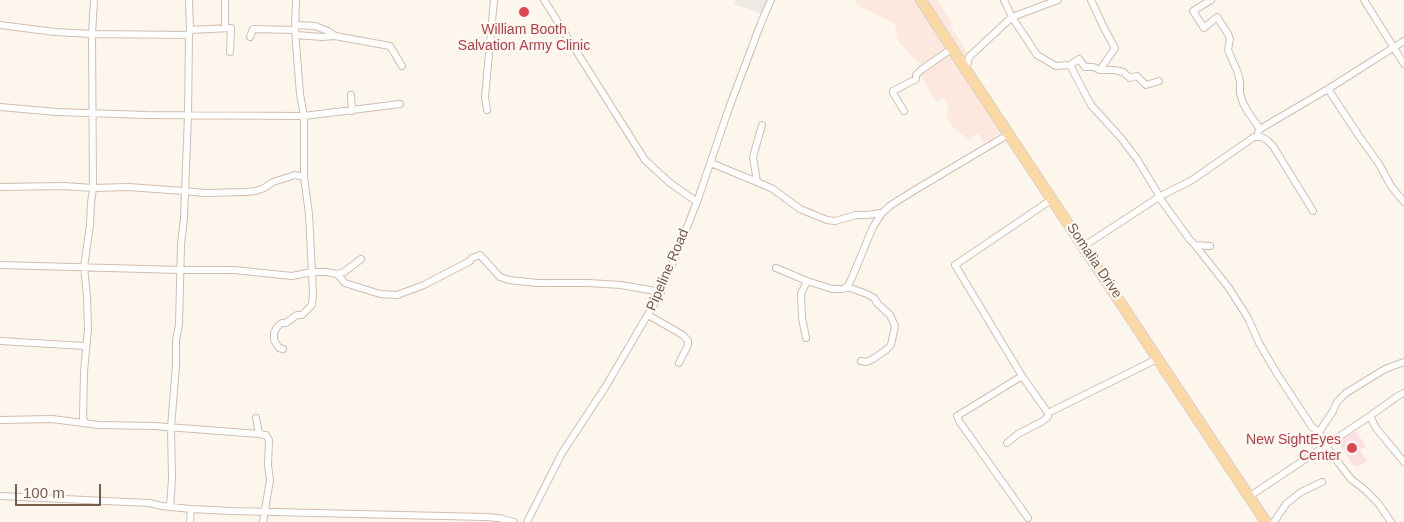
<!DOCTYPE html>
<html>
<head>
<meta charset="utf-8">
<style>
  body { margin:0 }
  #map { position:relative; width:1404px; height:522px; overflow:hidden; background:#fdf6ec; font-family:Arial,sans-serif }
  canvas { display:block }
  .scale { position:absolute; left:15px; top:484px; width:86px; height:22px; box-sizing:border-box; border:2px solid #7a5c4d; border-top:0; padding-left:6px; font-size:15px; line-height:18px; white-space:nowrap; color:#7a5c4d; -webkit-text-stroke:4px #fffaf3; paint-order:stroke }
</style>
</head>
<body>
<div id="map">
<canvas width="1404" height="522"></canvas>
<div class="scale">100 m</div>
</div>
<script>
const c = document.querySelector('canvas').getContext('2d');
c.lineJoin = 'round';
function fill(path, color) {
  c.fillStyle = color;
  c.fill(path, 'evenodd');
}
function shape(rows) {
  const path = new Path2D();
  for (const r of rows) {
    path.moveTo(r[0], r[1]);
    for (let i = 2; i < r.length; i += 2) path.lineTo(r[i], r[i + 1]);
  }
  return path;
}
function stroke(path, color, width, dash) {
  c.strokeStyle = color;
  c.lineWidth = width;
  c.lineCap = dash ? 'butt' : 'round';
  c.setLineDash(dash || []);
  c.stroke(path);
}
function label(font, color, halo, rows, align = 'center') {
  c.font = font + ' Arial,sans-serif';
  c.lineWidth = 4.5;
  c.setLineDash([]);
  c.textBaseline = 'middle';
  c.strokeStyle = halo;
  c.fillStyle = color;
  for (const [text, x, y, turn = 0] of rows) {
    c.save();
    c.translate(x, y);
    c.rotate((+turn || 0) * Math.PI / 180);
    c.textAlign = isNaN(turn) ? turn : align;
    if (halo) c.strokeText(text, 0, 0);
    c.fillText(text, 0, 0);
    c.restore();
  }
}
fill(shape([
  [854,0,917,0,1002,132,984,144,978,133,969,140,953,128,946,115,949,106,944,98,936,102,918,72,919,64,898,41,895,24,859,6],
  [925,0,938,0,951,23,953,31,969,55,964,58]
]), '#fde8e0');
fill(shape([
  [736,0,769,0,763,14,734,4]
]), '#efe9e4');
fill(shape([
  [1356,431,1366,447,1360,450,1367,461,1357,467,1356,465,1354,466,1338,442]
]), '#fbdfe3');
const street = shape([
  [189,0,190,30],
  [544,0,645,160,670,183,697,202],
  [1004,0,1012,17,1037,55,1056,66,1070,65,1091,105,1121,138,1137,159,1157,192,1159,197,1192,180,1254,137,1261,137,1267,140,1273,146,1313,211],
  [1091,0,1105,30,1115,48,1100,70],
  [1211,0,1193,11,1204,28,1217,17,1228,34,1230,39,1228,50,1238,73,1240,82,1240,93,1243,103,1248,112,1260,129],
  [1364,0,1404,64],
  [0,25,55,32,92,34,189,35,190,30,231,28,230,52],
  [296,25,315,26,328,31,335,36,390,46,402,66],
  [225,28,225,0],
  [296,35,322,37,335,36],
  [250,37,253,29,295,30],
  [1070,65,1079,59,1085,67,1093,67,1100,70,1114,70,1123,72,1130,78,1137,76,1146,85,1159,81],
  [966,70,969,57,1012,17,1058,0],
  [1328,89,1359,136,1379,164,1391,186,1404,202],
  [351,95,352,111],
  [0,107,57,112,146,115,304,116,400,104],
  [487,110,485,97,494,0],
  [904,111,893,93,893,91,916,79,916,75,921,70,947,52],
  [1258,132,1260,129,1328,89,1404,41],
  [711,163,757,182,773,189,800,209,827,220,835,221,856,215,866,215,882,213],
  [757,182,753,157,762,125],
  [0,187,64,186,93,188,128,187,184,191,205,193,246,192,256,191,264,188,273,182,295,175,304,177],
  [1048,202,955,265,1022,376,1048,413,1153,361],
  [1195,245,1229,288,1248,318,1259,343,1276,372,1312,427,1319,432],
  [1084,246,1159,197,1190,240,1195,245,1210,246],
  [0,265,180,270,234,270,292,276,312,272,326,272,337,274,344,272,361,259],
  [776,268,807,281,832,289,843,289,847,287,851,280,873,227,882,213,891,205,915,190,1009,134],
  [337,274,345,283,348,284,380,294,397,295,424,285,470,261,472,258,480,255,500,277,509,280,537,283,589,283,621,285,661,292],
  [847,287,867,294,874,298,878,304,890,315,895,326,891,345,886,350,873,359,866,362,861,361],
  [648,315,683,335,688,341,688,345,679,363],
  [806,338,802,318,801,294,807,281],
  [0,341,85,346],
  [283,349,279,348,274,340,274,333,277,327,282,323,286,323,297,315,302,315,312,305,313,293,309,214,304,177,304,116,300,94,295,30,296,0],
  [1022,376,957,416,959,421,1028,518],
  [1370,416,1376,428,1404,462],
  [256,418,259,434,266,435,269,440,268,465,270,480,263,522],
  [0,420,52,419,99,425,154,426,259,434],
  [86,423,83,419,84,372,88,329,87,296,84,267,90,225,91,203,93,188,92,34,94,0],
  [1007,443,1018,434,1041,422,1048,417,1048,413],
  [0,496,149,503,162,506,191,509,190,522],
  [1250,496,1370,416,1398,396,1404,393],
  [170,506,172,479,171,428,176,365,176,340,179,325,181,244,184,218,188,116,189,35],
  [191,509,231,511,485,517,499,518,514,522],
  [527,522,562,453,606,386,661,292,697,202,729,108,761,23,771,0],
  [1274,522,1286,504,1301,492,1322,482],
  [1391,522,1378,503,1365,490,1351,479,1330,452,1319,432,1333,411,1337,402,1346,393,1385,369,1404,362]
]);
const primary = shape([
  [921,0,966,70,1266,522]
]);
stroke(street, '#d1beb0', 8);
stroke(primary, '#dad1cd', 12);
stroke(street, '#fff', 6);
stroke(primary, '#fbd9a5', 10);
for (const [x, y, r, color] of [
  [524,12,6,"#e0444e"],
  [1352,448,6,"#e0444e"]
]) {
  const dot = new Path2D();
  dot.arc(x, y, r, 0, 2 * Math.PI);
  c.fillStyle = color;
  c.fill(dot);
  stroke(dot, '#fffaf3', 2);
}
label('14px', '#be3a42', '#fffaf3', [
  ["William Booth",524,30],
  ["Salvation Army Clinic",524,46],
  ["New SightEyes",1341,440,"right"],
  ["Center",1341,456,"right"]
]);
label('14px', '#7a5c4d', '#fffaf3', [
  ["Somalia Drive",1094,261,56],
  ["Pipeline Road",668,270,-67]
]);
</script>
</body>
</html>
